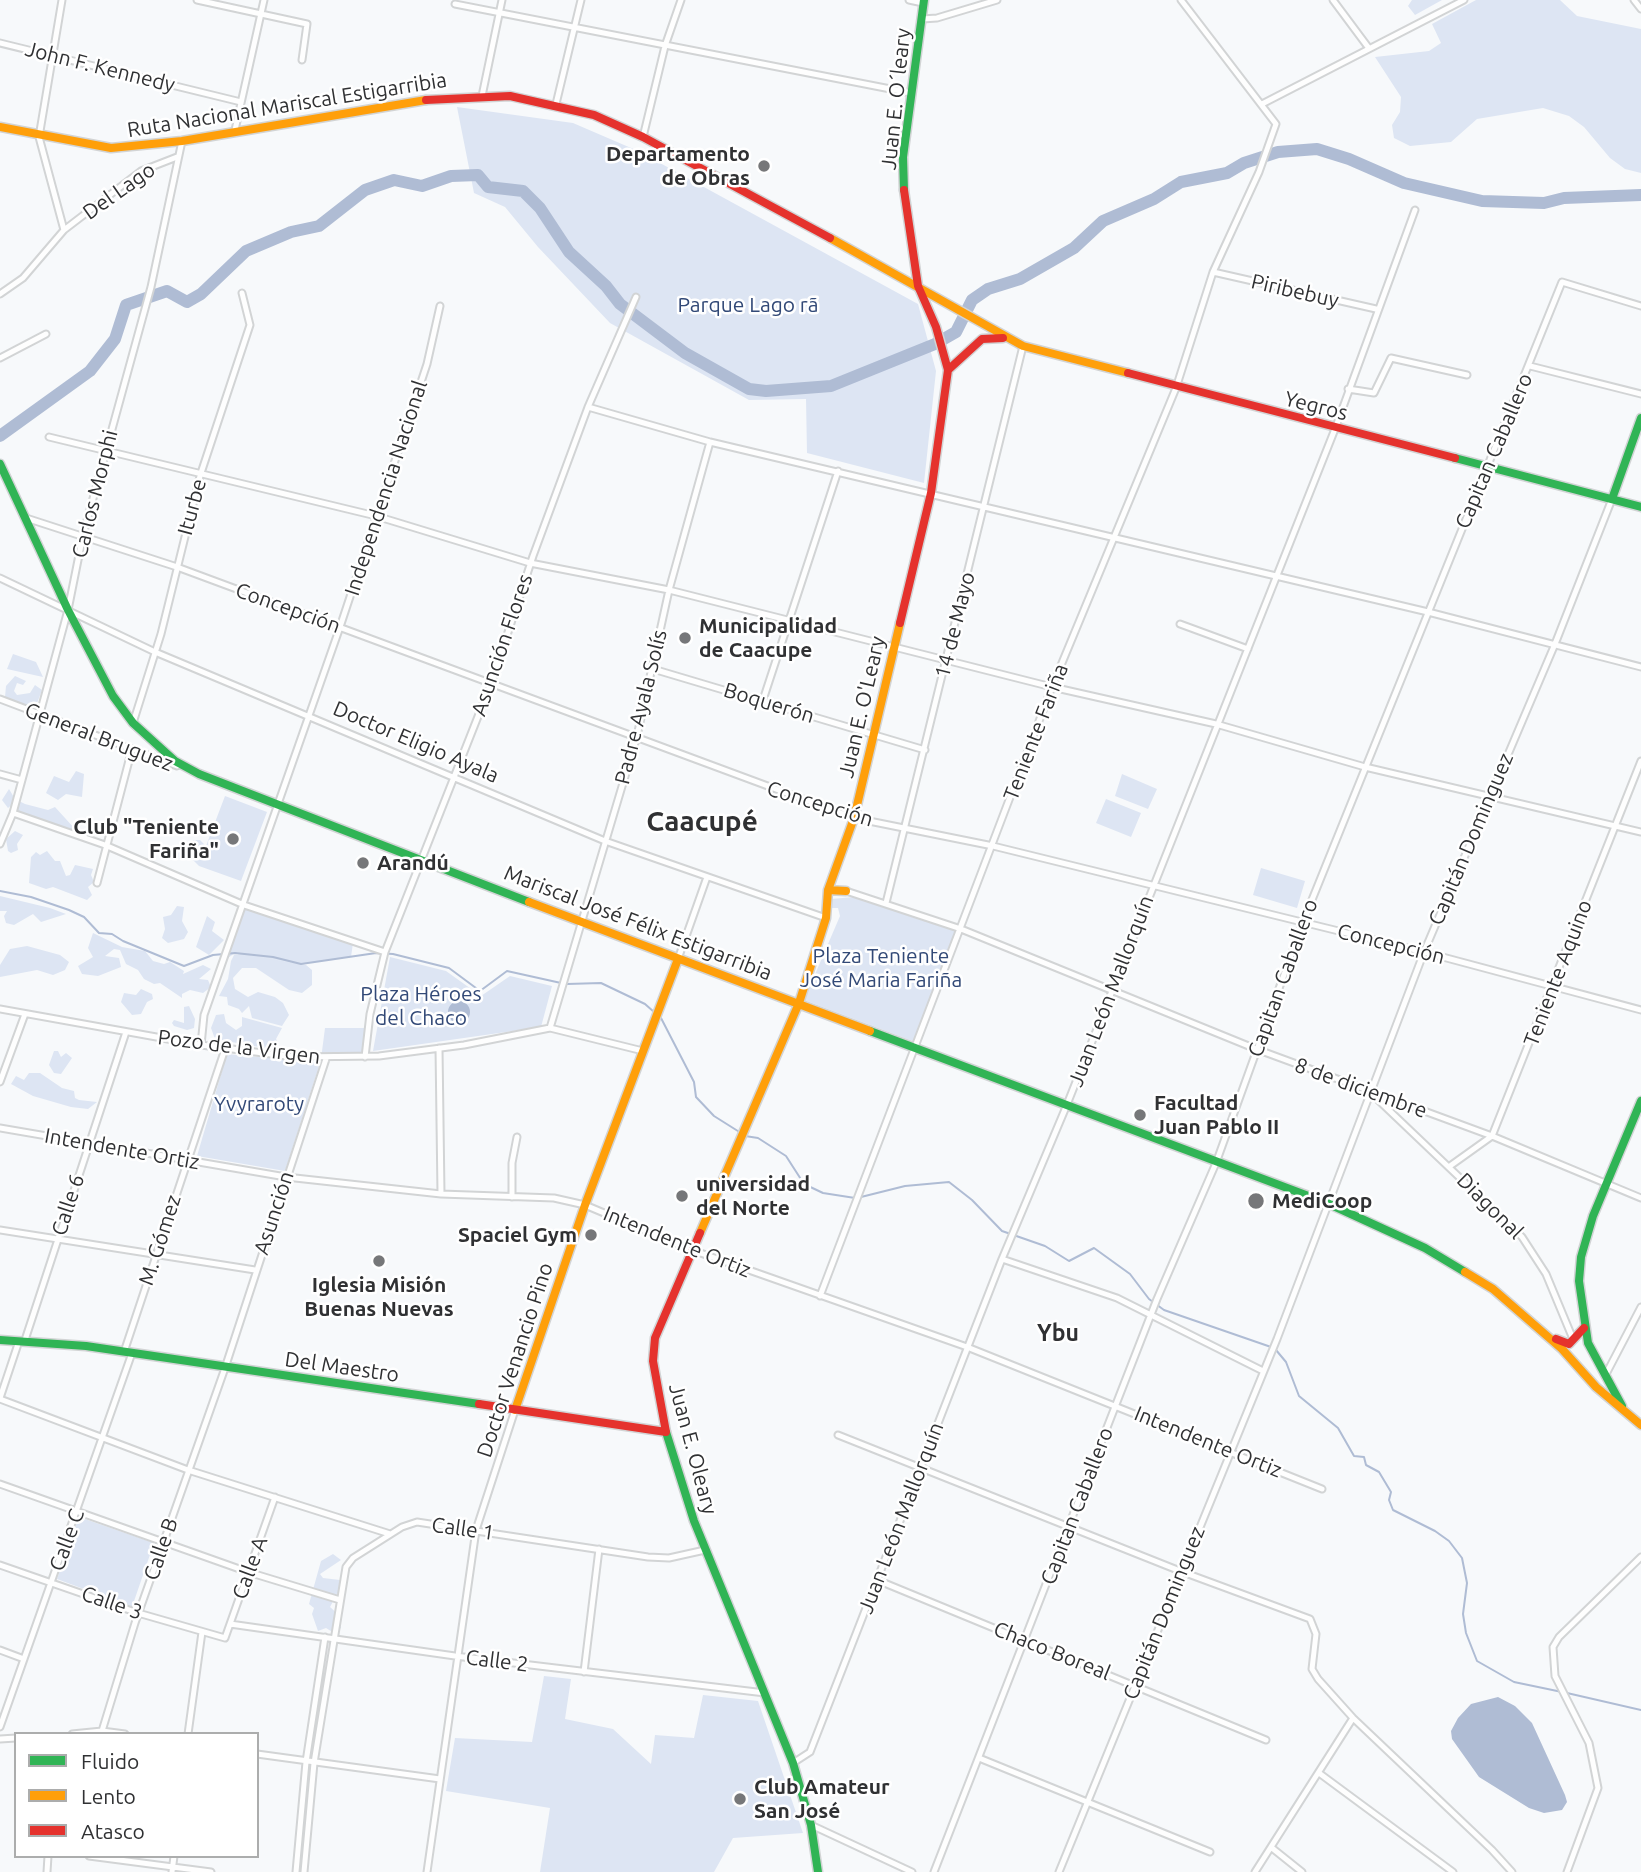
<!DOCTYPE html>
<html>
<head>
<meta charset="utf-8">
<style>
  body { margin:0 }
  #map { position:relative; width:1641px; height:1872px; overflow:hidden; background:#f7f9fb; font-family:Ubuntu,sans-serif }
  canvas { display:block }
  .legend { position:absolute; left:14px; top:1732px; width:245px; height:126px; box-sizing:border-box; background:#fff; border:2px solid #acadad; margin:0; padding:9px 12px; list-style:none; font-size:21px; color:#303133 }
  .legend li { display:flex; align-items:center; gap:14px; height:35px }
  .legend b { width:35px; border:2px solid #acadad }
</style>
</head>
<body>
<div id="map">
<canvas width="1641" height="1872"></canvas>
<ul class="legend">
<li><b style="height:9px;background:#30b455"></b>Fluido</li>
<li><b style="height:9px;background:#ff9f0a"></b>Lento</li>
<li><b style="height:9px;background:#e5322d"></b>Atasco</li>
</ul>
</div>
<script>
const c = document.querySelector('canvas').getContext('2d');
c.lineJoin = 'round';
function fill(path, color) {
  c.fillStyle = color;
  c.fill(path, 'evenodd');
}
function shape(rows) {
  const path = new Path2D();
  for (const r of rows) {
    if (r.length === 3) {
      path.moveTo(r[0] + r[2], r[1]);
      path.arc(r[0], r[1], r[2], 0, 2 * Math.PI);
      continue;
    }
    path.moveTo(r[0], r[1]);
    for (let i = 2; i < r.length; i += 2) path.lineTo(r[i], r[i + 1]);
  }
  return path;
}
function stroke(path, color, width, dash) {
  c.strokeStyle = color;
  c.lineWidth = width;
  c.lineCap = dash ? 'butt' : 'round';
  c.setLineDash(dash || []);
  c.stroke(path);
}
function label(font, color, halo, rows, align = 'center') {
  c.font = font + ' Ubuntu,sans-serif';
  c.lineWidth = 5;
  c.setLineDash([]);
  c.textBaseline = 'middle';
  c.strokeStyle = halo;
  c.fillStyle = color;
  for (const [text, x, y, turn = 0] of rows) {
    c.save();
    c.translate(x, y);
    c.rotate((+turn || 0) * Math.PI / 180);
    c.textAlign = isNaN(turn) ? turn : align;
    if (halo) c.strokeText(text, 0, 0);
    c.fillText(text, 0, 0);
    c.restore();
  }
}
fill(shape([
  [1412,0,1442,0,1415,15,1408,6],
  [1476,0,1560,0,1577,16,1641,29,1641,173,1625,169,1610,158,1584,127,1569,116,1543,108,1477,119,1451,142,1410,146,1394,138,1392,125,1400,112,1401,97,1375,57,1429,51,1441,43,1432,24],
  [457,107,573,123,638,151,918,304,936,371,924,483,807,453,806,399,749,400,610,323,538,247,505,207,474,193],
  [13,654,36,662,43,677,7,669],
  [15,676,26,681,23,685,17,683,14,691,17,695,30,693,35,685,42,690,36,706,19,704,5,697,6,686],
  [76,771,84,774,82,797,66,794,58,800,46,793,54,776,69,782],
  [1122,774,1157,789,1148,809,1115,796],
  [9,789,15,799,25,804,48,810,55,807,75,829,72,833,55,824,24,816,16,811,15,802,8,808,2,800],
  [225,796,267,812,241,881,199,866,191,858,179,859,177,854,194,840,200,840,206,846],
  [1106,799,1141,813,1131,837,1096,823],
  [15,831,23,835,17,844,18,850,11,853,8,851,6,839],
  [47,851,55,861,60,861,66,876,70,875,75,865,93,869,91,875,94,882,88,887,92,895,87,900,53,887,46,889,29,883,31,857,36,852,40,855],
  [1261,868,1305,881,1297,908,1253,895],
  [0,896,50,908,66,914,41,922,33,914,14,925,6,923,4,916,7,911,0,911],
  [854,897,956,931,915,1042,804,1000,840,916,838,908,828,908,831,899],
  [244,905,353,943,351,957,301,964,243,954,306,965,312,970,312,985,302,993,289,990,256,968,242,968,233,978,235,989,248,997,258,992,275,997,283,1003,289,1015,282,1026,252,1018,249,1006,242,1013,239,1009,228,1005,227,997,219,996,228,979,231,961,234,955,241,954,235,953,225,960],
  [177,906,184,907,182,921,188,932,184,939,168,943,162,938,165,929,163,917,171,915],
  [207,916,215,922,212,931,224,940,209,955,196,947],
  [93,933,122,947,145,951,153,961,164,964,170,962,184,971,183,974,203,965,211,969,199,979,208,980,211,987,203,993,190,990,182,994,182,998,160,983,154,984,144,979,138,970,126,964,120,950,114,949,105,956,119,958,121,967,98,976,82,974,78,966,93,957,88,948],
  [27,946,60,955,69,962,65,970,53,975,37,970,0,977,0,965,10,949],
  [390,957,446,971,481,996,510,976,552,986,541,1027,373,1051],
  [141,989,152,994,153,999,147,1002,141,1014,132,1015,121,1002,124,993,136,995],
  [189,1006,195,1019,194,1028,187,1030,174,1026,172,1023,174,1020,184,1023,184,1007],
  [224,1014,226,1023,236,1030,242,1026,242,1017,282,1028,276,1039,279,1044,265,1048,215,1039,211,1028,216,1015],
  [325,1028,368,1028,365,1057,321,1059],
  [54,1051,58,1051,61,1057,66,1053,72,1058,61,1074,54,1073,49,1065],
  [227,1054,320,1063,285,1171,197,1156],
  [29,1073,40,1073,62,1088,74,1091,75,1098,79,1100,97,1102,88,1109,71,1107,33,1096,11,1084,16,1076,24,1080],
  [79,1517,154,1543,132,1607,57,1579],
  [333,1554,341,1560,320,1574,323,1578,340,1580,342,1585,330,1607,340,1616,341,1628,334,1633,326,1628,318,1631,312,1614,314,1608,309,1604,321,1561],
  [544,1676,571,1679,565,1719,613,1729,651,1764,655,1735,694,1738,703,1695,758,1701,803,1833,733,1838,714,1872,540,1872,550,1808,446,1791,455,1738,532,1742]
]), '#dde5f3');
fill(shape([
  [459,1012,11],
  [1498,1697,1515,1706,1532,1723,1565,1795,1567,1802,1562,1810,1544,1813,1529,1808,1479,1777,1452,1739,1451,1731,1458,1718,1471,1704]
]), '#afbcd4');
stroke(shape([
  [0,891,31,897,69,910,84,917,99,933,112,934,123,941,184,966,213,955,235,953,273,957,301,964,376,953,393,954,449,968,480,991,507,971,561,983],
  [567,984,601,983,645,1004,654,1012],
  [661,1018,694,1082,696,1097,714,1116,741,1133],
  [745,1136,758,1138,786,1156,804,1184,823,1193,855,1198],
  [861,1197,905,1186,949,1182,972,1200,1002,1231,1045,1246,1069,1261,1094,1248,1130,1274,1149,1299,1164,1310,1271,1347],
  [1276,1350,1286,1362,1299,1396,1338,1428,1354,1456,1364,1457,1366,1465,1379,1472,1391,1492,1389,1500,1393,1510,1435,1531,1449,1541,1462,1558,1467,1583,1463,1614,1466,1633,1477,1661,1514,1682,1562,1692],
  [1567,1693,1641,1710]
]), '#afbcd4', 2);
stroke(shape([
  [0,436,90,371,115,339,126,305,167,291,187,302,201,294,246,251,291,232,319,226,365,190,394,180,422,186,451,176,478,175,488,187,523,191,540,208,569,252,606,286,620,304,685,353,749,389,766,391,831,386,935,344,956,332,972,300,988,289,1020,279,1074,248,1103,221,1154,199,1181,182,1227,173,1244,163,1278,152,1317,149,1349,159,1404,183,1482,201,1544,203,1564,198,1641,195]
]), '#afbcd4', 12);
const street = shape([
  [62,0,39,137,64,230],
  [197,0,307,24,302,60],
  [909,0,923,3],
  [1333,0,1368,47],
  [1634,0,1641,9],
  [455,4,911,93],
  [922,19,937,18,997,0],
  [0,43,241,102],
  [482,96,502,0],
  [556,104,581,0],
  [1262,104,1464,0],
  [235,130,264,0],
  [643,137,665,46,681,0],
  [1213,272,1376,309],
  [0,294,23,278,64,230,141,171,177,157],
  [0,358,46,334],
  [1530,366,1641,394],
  [1348,389,1374,393,1391,358,1467,375],
  [588,407,710,442,1428,612,1641,667],
  [49,437,376,516,530,563,669,590,1052,687,1216,724,1365,767,1641,832],
  [26,518,177,567,854,818,993,846,1424,952,1641,1010],
  [0,578,155,652,605,841,826,918],
  [1180,624,1248,649],
  [653,669,925,750],
  [0,699,177,766],
  [763,700,838,471],
  [133,723,161,634,200,476,250,325,242,293],
  [0,774,22,780],
  [13,813,105,845,244,905,385,952],
  [0,844,13,813,68,610,83,535,151,287,182,141],
  [97,883,132,749],
  [846,891,961,929,1256,1049,1492,1136,1641,1198],
  [886,903,1023,346],
  [678,959,707,877],
  [0,1009,201,1045,294,1057,379,1056,464,1045,550,1028,643,1051],
  [550,1028,637,736,669,590,710,442],
  [201,1045,204,1015,340,627,427,364,440,306],
  [439,1048,441,1194],
  [365,1057,370,1014,385,952,492,681,533,556,588,407,636,297],
  [0,1082,25,1014],
  [1374,1096,1522,1237,1546,1274,1573,1339],
  [0,1128,286,1177,441,1194,554,1198,585,1205,692,1250,967,1347,1322,1489],
  [1450,1166,1492,1136,1641,761],
  [512,1197,512,1163,517,1137],
  [0,1230,255,1270],
  [1002,1259,1117,1298,1263,1371],
  [820,1296,1052,687,1176,388,1213,272,1259,172,1276,124,1181,0],
  [25,1340,126,1032],
  [124,1352,225,1049],
  [1605,1376,1641,1307],
  [0,1398,19,1341],
  [0,1399,188,1470,390,1534],
  [838,1435,1180,1571,1310,1619,1316,1634,1312,1669,1318,1679,1353,1718,1492,1850,1512,1872],
  [0,1484,248,1572,340,1600],
  [0,1565,138,1613,225,1638,275,1497],
  [877,1580,1266,1740],
  [230,1624,455,1656,765,1693],
  [0,1650,24,1659],
  [584,1672,599,1549],
  [0,1727,132,1353],
  [102,1731,135,1623,225,1368,326,1059],
  [72,1734,102,1731,125,1734],
  [188,1734,202,1632],
  [0,1739,16,1738],
  [257,1754,440,1779],
  [979,1758,1210,1852],
  [793,1763,810,1752,1002,1259,1066,1107,1335,429,1415,210],
  [1319,1773,1453,1872],
  [811,1825,912,1872],
  [1272,1848,1302,1872],
  [89,1856,211,1872],
  [47,1872,48,1856],
  [172,1872,174,1856],
  [296,1872,306,1762,325,1637],
  [304,1872,314,1763,346,1567,353,1558,402,1527,417,1522,648,1557,669,1558,705,1550],
  [427,1872,476,1530,515,1410],
  [934,1872,1157,1299,1216,1163,1303,922,1562,282,1641,306],
  [1059,1872,1277,1339,1424,952,1555,644,1612,499],
  [1255,1872,1353,1718],
  [1567,1872,1598,1788,1589,1743,1555,1676,1553,1647,1559,1637,1641,1557]
]);
const fast = shape([
  [904,190,903,157,924,0],
  [1455,458,1641,507],
  [0,464,68,610,113,696,133,723,175,761,199,774,529,902],
  [1612,499,1641,418],
  [870,1031,1327,1203,1425,1248,1465,1272],
  [0,1340,86,1346,479,1404],
  [1622,1406,1588,1343,1579,1281,1581,1257,1593,1216,1641,1101],
  [666,1432,694,1521,793,1763,811,1825,818,1872]
]);
const slow = shape([
  [0,127,111,148,182,141,426,100],
  [830,238,1023,346,1128,373],
  [828,890,846,891],
  [529,902,870,1031],
  [799,1003,826,918,828,890,854,818,900,623],
  [700,1233,799,1003],
  [1465,1272,1493,1289,1562,1349,1596,1387,1641,1425],
  [515,1410,585,1205,678,959]
]);
const jam = shape([
  [426,100,510,96,594,115,643,137,830,238],
  [948,370,982,339,1003,338],
  [1128,373,1455,458],
  [900,623,931,493,948,370,936,327,918,286,904,190],
  [1556,1339,1569,1344,1584,1328],
  [479,1404,666,1432,653,1361,655,1338,700,1233]
]);
stroke(street, '#d2d4d5', 9);
stroke(fast, '#d2d4d5', 11);
stroke(slow, '#d2d4d5', 11);
stroke(jam, '#d2d4d5', 11);
stroke(street, '#fefefe', 5);
stroke(fast, '#30b455', 8);
stroke(slow, '#ff9f0a', 8);
stroke(jam, '#e5322d', 8);
for (const [x, y, r, color] of [
  [764,166,7,"#767779"],
  [685,638,7,"#767779"],
  [233,839,7,"#767779"],
  [363,863,7,"#767779"],
  [1140,1115,7,"#767779"],
  [682,1196,7,"#767779"],
  [1256,1201,9,"#767779"],
  [591,1235,7,"#767779"],
  [379,1261,7,"#767779"],
  [740,1799,7,"#767779"]
]) {
  const dot = new Path2D();
  dot.arc(x, y, r, 0, 2 * Math.PI);
  c.fillStyle = color;
  c.fill(dot);
  stroke(dot, '#fff', 2.5);
}
label('21px', '#303133', '#fff', [
  ["John F. Kennedy",100,67,14],
  ["Juan E. O´leary",896,99,-84],
  ["Ruta Nacional Mariscal Estigarribia",287,105,-9],
  ["Del Lago",119,191,-35],
  ["Piribebuy",1295,291,13],
  ["Yegros",1316,406,14],
  ["Capitan Caballero",1494,451,-67],
  ["Independencia Nacional",386,488,-72],
  ["Carlos Morphi",95,494,-76],
  ["Iturbe",192,507,-75],
  ["Concepción",288,608,20],
  ["14 de Mayo",955,625,-76],
  ["Asunción Flores",502,645,-71],
  ["Boquerón",769,703,17],
  ["Padre Ayala Solís",641,707,-76],
  ["Juan E. O'Leary",862,707,-77],
  ["Teniente Fariña",1036,732,-69],
  ["General Bruguez",99,737,21],
  ["Doctor Eligio Ayala",416,742,23],
  ["Concepción",820,804,17],
  ["Capitán Dominguez",1471,839,-67],
  ["Mariscal José Félix Estigarribia",638,923,21],
  ["Concepción",1391,944,14],
  ["Teniente Aquino",1558,973,-69],
  ["Capitan Caballero",1283,978,-70],
  ["Juan León Mallorquín",1111,991,-69],
  ["Pozo de la Virgen",239,1047,7],
  ["8 de diciembre",1361,1088,20],
  ["Intendente Ortiz",122,1149,10],
  ["Calle 6",68,1205,-72],
  ["Diagonal",1490,1206,45],
  ["Asunción",274,1213,-72],
  ["M. Gómez",160,1240,-72],
  ["Intendente Ortiz",677,1242,22],
  ["Doctor Venancio Pino",515,1360,-72],
  ["Del Maestro",342,1367,8],
  ["Intendente Ortiz",1208,1442,22],
  ["Juan E. Oleary",693,1449,75],
  ["Capitan Caballero",1077,1506,-69],
  ["Juan León Mallorquín",901,1518,-69],
  ["Calle 1",463,1529,8],
  ["Calle C",67,1540,-70],
  ["Calle B",161,1549,-71],
  ["Calle A",250,1568,-70],
  ["Calle 3",112,1603,19],
  ["Capitán Dominguez",1164,1613,-68],
  ["Chaco Boreal",1052,1651,22],
  ["Calle 2",497,1661,7]
]);
label('bold 21px', '#303133', '#fff', [
  ["Departamento",750,154,"right"],
  ["de Obras",750,178,"right"],
  ["Municipalidad",699,626],
  ["de Caacupe",699,650],
  ["Club \"Teniente",219,827,"right"],
  ["Fariña\"",219,851,"right"],
  ["Arandú",377,863],
  ["Facultad",1154,1103],
  ["Juan Pablo II",1154,1127],
  ["universidad",696,1184],
  ["del Norte",696,1208],
  ["MediCoop",1272,1201],
  ["Spaciel Gym",577,1235,"right"],
  ["Iglesia Misión",379,1285,"center"],
  ["Buenas Nuevas",379,1309,"center"],
  ["Club Amateur",754,1787],
  ["San José",754,1811]
], 'left');
label('21px', '#324977', '#fff', [
  ["Parque Lago rã",748,305],
  ["Plaza Teniente",881,956],
  ["José Maria Fariña",881,980],
  ["Plaza Héroes",421,994],
  ["del Chaco",421,1018],
  ["Yvyraroty",259,1104]
]);
label('bold 23px', '#303133', '#fff', [
  ["Ybu",1058,1333]
]);
label('bold 28px', '#303133', '#fff', [
  ["Caacupé",702,822]
]);
</script>
</body>
</html>
